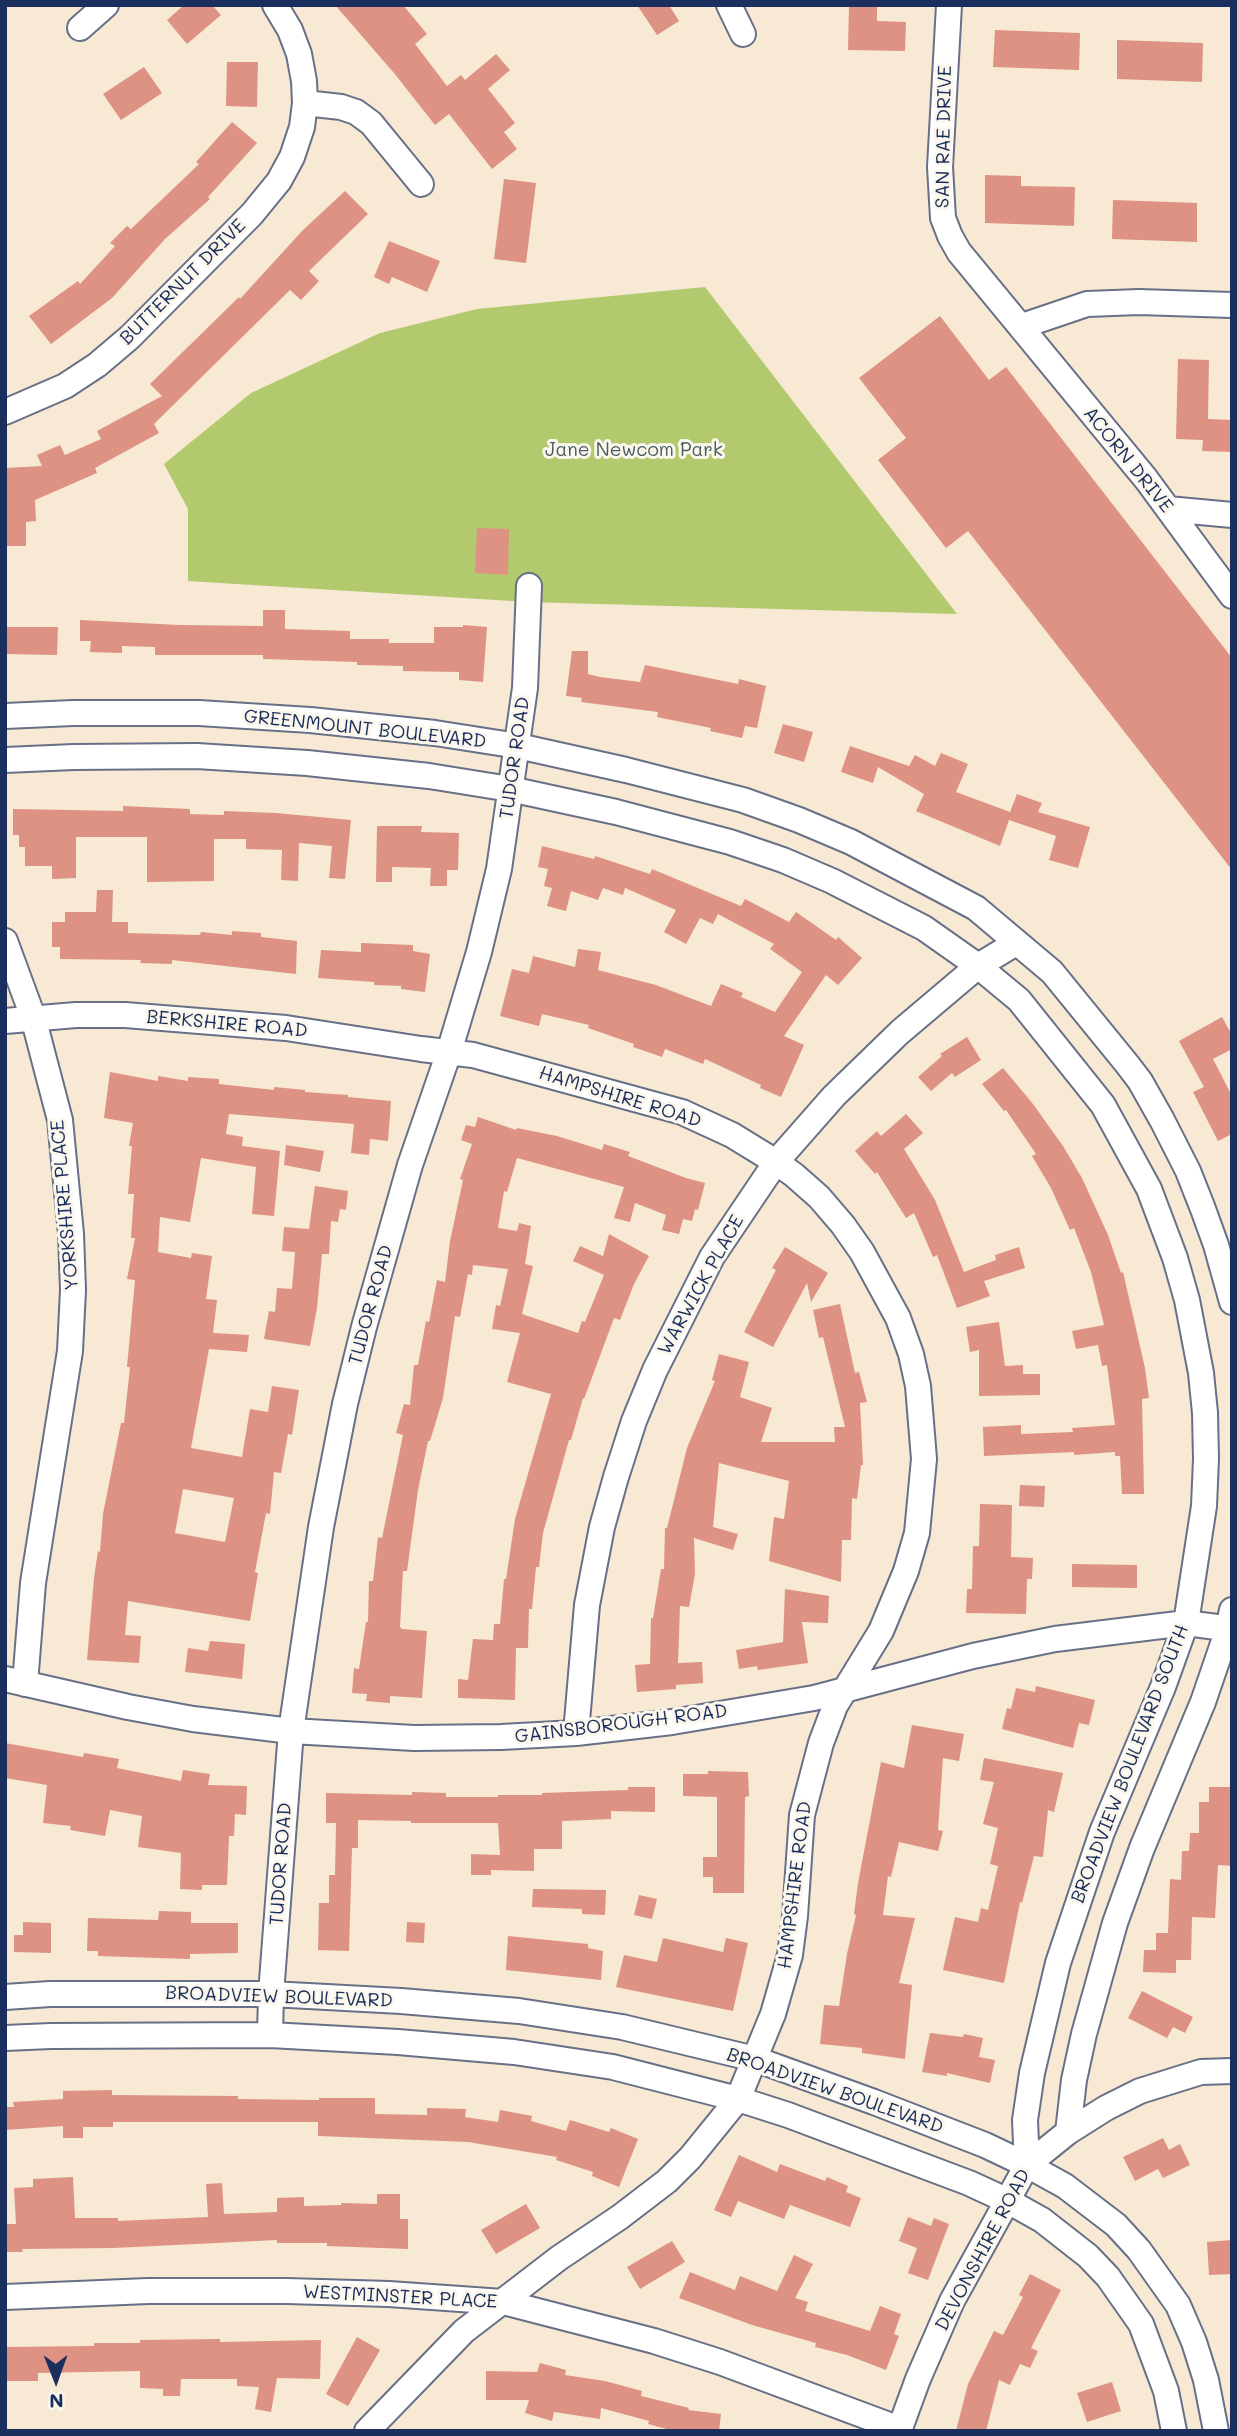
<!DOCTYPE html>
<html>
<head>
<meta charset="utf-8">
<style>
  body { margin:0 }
  #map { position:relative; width:1237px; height:2436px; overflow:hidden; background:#f7e9d4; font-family:Mali,sans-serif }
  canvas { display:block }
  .frame { position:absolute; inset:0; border:7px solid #1b2f5e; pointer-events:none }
  .north { position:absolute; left:21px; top:2345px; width:70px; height:70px; -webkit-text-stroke:5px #fbf7ec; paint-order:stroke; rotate:179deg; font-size:19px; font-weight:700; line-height:28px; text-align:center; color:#1b2f5e }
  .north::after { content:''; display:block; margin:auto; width:24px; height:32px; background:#1b2f5e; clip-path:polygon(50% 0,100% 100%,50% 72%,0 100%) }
</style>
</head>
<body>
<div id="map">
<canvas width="1237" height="2436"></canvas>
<div class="frame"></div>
<div class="north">N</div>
</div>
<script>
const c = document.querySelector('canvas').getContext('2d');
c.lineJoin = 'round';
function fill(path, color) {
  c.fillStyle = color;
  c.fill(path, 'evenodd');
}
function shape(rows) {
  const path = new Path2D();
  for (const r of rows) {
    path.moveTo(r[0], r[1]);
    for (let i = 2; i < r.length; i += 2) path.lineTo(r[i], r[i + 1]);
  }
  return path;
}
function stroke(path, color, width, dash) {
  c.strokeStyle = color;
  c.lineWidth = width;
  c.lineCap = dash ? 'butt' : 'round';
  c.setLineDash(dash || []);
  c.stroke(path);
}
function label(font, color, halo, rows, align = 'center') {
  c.font = font + ' Mali,sans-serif';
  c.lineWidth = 6;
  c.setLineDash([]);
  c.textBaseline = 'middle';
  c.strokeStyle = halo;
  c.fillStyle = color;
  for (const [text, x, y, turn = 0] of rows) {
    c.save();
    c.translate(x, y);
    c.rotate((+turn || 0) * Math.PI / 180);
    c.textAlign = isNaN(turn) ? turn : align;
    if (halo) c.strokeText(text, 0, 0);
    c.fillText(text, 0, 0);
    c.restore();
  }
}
fill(shape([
  [705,287,957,614,528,602,188,581,188,509,164,464,251,393,380,333,477,309]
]), '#b2c96d');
fill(shape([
  [184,5,212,5,221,15,187,44,167,20],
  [335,5,403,5,427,34,415,44,447,86,461,75,465,80,496,54,510,70,488,89,515,123,504,132,517,149,492,169,449,114,435,125,394,73],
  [637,5,669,5,679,21,657,35],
  [849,5,877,5,877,21,906,22,905,51,848,50],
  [995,30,1080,33,1079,70,993,67],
  [1117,40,1203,43,1202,82,1117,79],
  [227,62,258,62,257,107,226,106],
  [144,67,162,93,121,120,103,94],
  [232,122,257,143,208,197,210,199,165,239,112,298,51,344,29,316,78,281,80,284,115,246,110,243,127,226,131,229,199,164,196,162],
  [985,175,1021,176,1021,186,1075,187,1074,226,985,223],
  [504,179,536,183,526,263,494,259],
  [345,191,368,214,309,271,319,281,301,300,290,290,154,424,159,433,95,468,97,473,35,500,36,521,26,522,26,546,5,546,5,468,42,466,37,455,60,445,65,455,101,439,97,431,162,396,150,384,239,297,240,299,302,231],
  [1113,200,1197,203,1197,242,1112,239],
  [389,241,440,261,427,292,392,277,389,284,374,277],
  [940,316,989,380,1006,367,1232,658,1232,870,968,531,946,548,878,460,906,438,859,378],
  [1178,359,1209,360,1208,419,1232,420,1232,452,1202,451,1203,440,1176,439],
  [477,528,509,529,508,575,475,573],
  [263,610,285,610,285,629,350,631,350,639,389,639,389,643,434,643,434,627,463,627,463,625,487,627,483,682,459,680,459,672,403,671,403,666,357,665,357,662,263,659,263,655,155,655,155,647,122,646,122,653,90,652,91,641,80,641,80,620,179,625,263,626],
  [5,627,58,627,57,655,5,654],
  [572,651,588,651,588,674,600,677,640,682,645,665,738,684,739,679,766,686,757,728,745,726,742,738,710,731,711,728,657,717,658,712,581,702,582,698,566,696],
  [783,724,813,732,804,762,774,753],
  [850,746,909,766,915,755,935,766,941,753,968,764,956,792,1010,812,1017,794,1042,803,1038,812,1090,827,1078,868,1049,860,1056,836,1009,820,1000,846,916,811,924,794,878,767,873,783,841,772],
  [123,806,190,809,190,814,224,815,224,811,276,813,351,820,345,879,329,878,332,846,299,843,298,881,281,880,282,850,246,849,246,839,214,839,214,881,147,882,147,837,76,837,76,878,52,879,52,866,25,866,25,847,19,847,19,835,13,835,13,809,123,811],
  [377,826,422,826,421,832,459,833,458,870,447,870,447,886,430,886,431,868,392,867,392,882,376,882],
  [542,846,594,859,595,856,650,874,652,869,741,906,745,899,789,922,796,912,836,940,838,937,862,958,838,985,826,975,784,1036,804,1045,781,1097,760,1088,761,1085,705,1059,703,1064,665,1049,662,1057,633,1047,634,1044,588,1028,589,1025,542,1014,539,1026,500,1016,512,969,529,973,533,956,575,967,578,949,601,952,598,970,656,985,711,1006,721,984,743,993,741,997,775,1012,802,972,770,949,774,944,718,914,713,924,700,918,686,944,664,932,676,910,625,888,623,895,603,888,598,900,571,891,566,911,547,906,552,888,544,886,548,869,538,867],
  [97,890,113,890,112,922,128,922,128,933,200,935,201,932,232,935,232,931,261,933,261,937,297,941,296,974,172,960,172,964,140,963,141,960,60,959,60,947,52,947,52,922,65,922,65,912,96,912],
  [361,943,413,945,413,951,430,954,425,992,401,989,401,986,374,985,374,982,318,978,321,950,361,952],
  [1222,1017,1232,1035,1232,1049,1213,1059,1232,1096,1232,1134,1218,1141,1193,1092,1204,1087,1179,1041],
  [967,1037,981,1060,955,1077,952,1073,931,1091,918,1077,942,1056,940,1054],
  [1003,1068,1033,1104,1063,1146,1082,1178,1108,1235,1121,1273,1123,1272,1145,1368,1149,1398,1142,1399,1144,1494,1122,1494,1120,1456,1115,1456,1115,1452,1074,1455,1074,1452,984,1456,983,1427,1021,1425,1021,1434,1073,1432,1072,1428,1115,1425,1107,1365,1102,1366,1098,1345,1076,1349,1072,1331,1104,1325,1091,1272,1074,1228,1070,1230,1051,1188,1032,1156,1036,1154,1006,1110,1004,1111,982,1084],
  [110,1072,158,1081,158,1076,188,1081,188,1077,219,1079,219,1084,274,1090,274,1087,305,1090,305,1092,348,1095,348,1097,391,1101,388,1141,370,1139,369,1155,351,1153,354,1124,229,1114,226,1134,243,1137,242,1146,280,1151,274,1216,252,1214,256,1167,201,1158,190,1222,160,1217,158,1252,191,1258,192,1253,212,1256,206,1299,217,1300,213,1333,249,1335,247,1352,209,1349,191,1448,242,1457,250,1409,268,1412,272,1386,299,1390,292,1435,288,1434,281,1473,274,1472,270,1514,266,1513,255,1572,258,1573,250,1621,128,1601,125,1635,141,1636,139,1663,87,1660,94,1578,98,1551,100,1552,103,1514,121,1423,124,1423,130,1367,127,1367,135,1280,127,1279,135,1238,131,1238,134,1194,128,1194,132,1146,129,1146,133,1123,104,1118],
  [183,1489,234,1498,225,1542,175,1533],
  [906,1114,923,1133,904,1149,935,1200,964,1272,996,1260,995,1255,1019,1247,1025,1268,984,1281,990,1296,957,1308,937,1255,933,1257,914,1213,906,1218,877,1172,875,1174,855,1151,877,1131,881,1136],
  [478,1117,516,1130,517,1128,557,1136,602,1150,604,1144,630,1152,628,1156,686,1178,705,1183,698,1210,695,1209,692,1221,683,1219,679,1234,662,1230,666,1215,635,1203,630,1222,614,1218,624,1187,517,1158,507,1192,504,1191,498,1228,517,1231,519,1223,531,1226,525,1264,533,1266,522,1314,578,1333,582,1321,585,1322,604,1275,573,1261,580,1246,603,1256,609,1234,649,1256,634,1284,620,1320,614,1318,584,1399,583,1398,571,1440,569,1440,543,1533,539,1567,536,1567,532,1609,529,1609,528,1648,516,1648,515,1700,458,1698,458,1679,468,1680,473,1639,493,1640,494,1624,500,1624,504,1579,506,1579,515,1519,551,1394,507,1382,520,1333,492,1329,496,1305,500,1306,508,1269,473,1265,472,1275,468,1274,460,1317,455,1316,443,1398,430,1441,428,1441,418,1490,407,1571,403,1571,400,1627,402,1629,427,1631,422,1698,390,1696,390,1703,366,1701,367,1694,352,1693,354,1668,359,1669,366,1622,368,1622,369,1581,373,1581,378,1537,382,1538,403,1435,396,1433,404,1404,410,1405,414,1365,418,1365,426,1321,429,1322,437,1280,445,1282,450,1241,463,1180,460,1179,472,1144,461,1140,466,1125,475,1127],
  [286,1145,324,1151,320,1172,284,1165],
  [315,1186,348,1191,346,1210,340,1209,338,1222,331,1221,329,1254,322,1254,317,1308,310,1346,264,1339,269,1311,275,1312,277,1288,292,1289,295,1252,282,1251,284,1227,309,1229],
  [785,1247,828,1273,811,1302,807,1283,773,1347,744,1332,776,1270,772,1268],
  [840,1304,855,1373,859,1372,867,1402,860,1403,863,1465,861,1465,857,1499,852,1498,851,1540,842,1540,841,1582,769,1561,774,1517,784,1519,789,1481,719,1463,713,1527,738,1534,733,1550,694,1538,695,1574,689,1607,680,1606,678,1663,702,1662,703,1683,676,1685,676,1689,637,1692,635,1665,650,1664,651,1618,653,1618,661,1569,664,1569,665,1528,667,1528,687,1448,715,1381,712,1380,719,1354,749,1362,740,1397,772,1408,761,1442,835,1442,834,1427,845,1427,823,1337,819,1338,813,1310],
  [999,1322,1005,1366,1023,1365,1023,1374,1040,1374,1040,1395,979,1396,979,1350,970,1352,966,1327],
  [1020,1485,1045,1486,1044,1507,1019,1506],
  [980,1504,1012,1505,1011,1557,1033,1558,1032,1579,1027,1579,1026,1614,966,1613,967,1589,972,1589,973,1546,979,1546],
  [1072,1564,1137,1565,1137,1588,1072,1587],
  [785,1589,829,1596,828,1623,802,1622,808,1663,758,1670,757,1666,739,1669,736,1650,783,1642],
  [210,1641,245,1644,242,1679,185,1672,188,1648,208,1651],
  [1036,1686,1095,1700,1089,1725,1079,1723,1073,1748,1002,1729,1007,1708,1011,1709,1016,1688,1035,1692],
  [912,1725,964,1734,959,1761,943,1758,938,1830,943,1831,938,1851,899,1842,891,1877,888,1876,883,1915,915,1918,899,1983,912,1985,905,2059,862,2053,862,2048,820,2044,824,2005,839,2006,847,1954,856,1915,854,1914,858,1883,881,1762,904,1768],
  [5,1743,83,1757,84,1753,119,1759,117,1768,181,1781,183,1770,210,1774,208,1785,247,1786,246,1815,235,1814,234,1836,229,1836,227,1885,202,1885,202,1890,180,1889,181,1853,138,1847,142,1816,110,1810,105,1836,70,1830,71,1826,43,1823,47,1785,5,1778],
  [984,1758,1063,1773,1054,1812,1048,1810,1043,1857,1034,1856,1022,1903,1020,1902,1004,1983,943,1970,955,1917,978,1922,981,1908,988,1910,998,1866,990,1864,998,1828,983,1824,994,1782,980,1780],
  [708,1771,748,1772,749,1796,745,1797,744,1893,713,1893,713,1877,703,1877,703,1857,717,1857,717,1797,683,1796,683,1774,708,1774],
  [628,1787,655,1787,655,1812,611,1811,611,1819,562,1821,562,1849,534,1849,534,1871,491,1870,491,1875,471,1875,471,1854,500,1855,498,1823,411,1823,411,1821,358,1820,358,1848,352,1848,349,1951,318,1950,319,1903,329,1903,329,1875,335,1875,336,1823,326,1823,326,1793,412,1795,412,1792,446,1793,446,1797,498,1797,498,1795,542,1795,542,1793,628,1790],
  [1209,1787,1232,1787,1232,1866,1218,1865,1215,1918,1192,1917,1191,1960,1176,1960,1176,1973,1143,1972,1144,1950,1156,1950,1156,1933,1168,1933,1170,1879,1181,1880,1182,1851,1189,1851,1190,1833,1199,1833,1199,1802,1209,1802],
  [533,1889,606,1890,605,1915,582,1914,582,1909,532,1907],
  [639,1895,657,1899,652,1919,634,1915],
  [159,1911,191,1912,191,1923,238,1923,238,1953,190,1954,190,1959,98,1956,98,1951,87,1951,88,1918,158,1920],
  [23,1922,51,1923,51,1953,14,1952,14,1935,23,1935],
  [407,1922,425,1923,424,1943,406,1942],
  [508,1936,588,1944,588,1948,603,1951,601,1980,506,1970],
  [663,1938,723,1952,726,1938,748,1943,733,2011,616,1987,624,1955,657,1962],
  [1142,1991,1193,2017,1185,2033,1173,2027,1167,2038,1128,2018],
  [930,2033,963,2037,964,2034,983,2038,979,2057,995,2060,990,2083,947,2073,947,2076,922,2072],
  [112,2090,112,2095,238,2096,238,2099,319,2100,319,2098,375,2098,375,2114,427,2115,427,2108,466,2109,465,2117,498,2122,500,2110,532,2116,531,2121,566,2131,570,2120,609,2132,611,2128,638,2139,619,2187,592,2176,593,2172,556,2160,557,2157,468,2142,318,2136,318,2122,113,2122,113,2127,83,2127,83,2138,63,2138,63,2126,5,2130,5,2107,14,2107,13,2102,63,2099,63,2091],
  [1163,2138,1169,2150,1180,2144,1190,2165,1163,2178,1158,2169,1135,2181,1123,2157],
  [739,2155,777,2172,780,2164,825,2181,827,2177,848,2186,846,2192,861,2198,850,2227,790,2205,784,2219,738,2201,731,2217,714,2210],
  [73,2177,75,2218,118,2218,118,2221,208,2217,206,2184,222,2183,224,2214,277,2212,277,2198,304,2197,304,2206,341,2205,341,2203,377,2204,377,2194,400,2194,400,2219,408,2219,408,2249,327,2246,327,2243,277,2243,277,2240,114,2248,22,2249,23,2252,5,2252,5,2224,16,2224,14,2188,33,2187,33,2179],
  [526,2204,540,2228,496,2254,481,2230],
  [908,2217,931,2226,934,2218,949,2224,928,2280,908,2273,917,2248,899,2241],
  [1232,2240,1232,2274,1209,2275,1207,2242],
  [672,2241,685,2262,640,2289,627,2267],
  [794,2255,813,2264,795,2298,808,2302,805,2311,870,2331,880,2306,901,2314,894,2334,899,2336,886,2370,847,2355,815,2347,816,2343,752,2325,679,2298,690,2272,735,2290,740,2276,777,2291],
  [1030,2274,1061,2290,1031,2348,1038,2351,1030,2368,1020,2364,1010,2385,999,2380,986,2431,956,2431,968,2384,994,2331,1003,2335,1023,2297,1019,2295],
  [357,2337,380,2350,348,2406,326,2394],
  [220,2339,220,2342,321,2340,320,2379,277,2378,271,2412,255,2409,259,2387,237,2386,237,2379,181,2379,180,2396,163,2396,163,2389,140,2388,140,2371,38,2373,38,2381,5,2381,5,2347,94,2346,94,2343,140,2343,140,2340],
  [540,2363,566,2370,565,2375,605,2381,642,2391,641,2396,689,2408,688,2410,721,2414,719,2431,674,2431,648,2424,649,2421,601,2408,600,2419,554,2412,552,2421,525,2413,529,2400,486,2400,486,2371,537,2372],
  [1112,2382,1121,2411,1087,2422,1077,2393]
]), '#dd9283');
const minor = shape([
  [729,5,743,34],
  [949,5,940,167,943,218,950,236,959,252,1146,479,1232,596],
  [80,28,106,5],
  [305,103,341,107,356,112,371,123,421,184],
  [1022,326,1087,304,1139,302,1232,305],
  [5,412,65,386,97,365,130,337,252,214,279,181,292,157,302,127,305,103,304,81,299,54,290,30,275,5],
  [1168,509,1232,515],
  [5,716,73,713,199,713,310,720,435,733,518,746,626,770,743,800,799,820,851,842,976,908,1052,972,1127,1064,1140,1081,1162,1120,1188,1171,1203,1209,1216,1245,1232,1302],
  [5,760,74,757,197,756,307,763,429,776,510,789,616,812,730,842,783,860,832,881,924,928,978,966,1019,1000,1103,1105,1149,1189,1175,1258,1187,1300,1201,1373,1205,1413,1206,1459,1204,1506,1186,1623,1163,1687,1102,1832,1058,1963,1032,2073,1025,2120,1027,2165],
  [5,941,33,1017,60,1120,71,1234,73,1290,70,1351,33,1583,25,1684],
  [5,1021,76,1015,125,1015,286,1028,421,1049,473,1055,682,1112,732,1135,776,1162,794,1175,819,1197,843,1225,862,1252,898,1318,911,1354,918,1386,924,1459,917,1533,906,1571,881,1631,835,1706,821,1743,802,1815,795,1916,790,1955,773,2014,738,2099,690,2158,667,2181,620,2217,559,2258,464,2331,367,2431],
  [5,1679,128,1707,193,1719,291,1731,414,1738,501,1737,576,1733,672,1722,814,1698,973,1656,1055,1639,1186,1623,1232,1629],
  [576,1733,587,1605,602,1527,616,1477,634,1421,655,1370,712,1257,776,1162,834,1096,900,1032,978,966,1016,943],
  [5,1997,50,1994,271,1994,401,2001,519,2011,622,2027,755,2059,874,2102,985,2145,1027,2165,1065,2186,1116,2225,1139,2250,1178,2305,1194,2342,1206,2380,1216,2431],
  [270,2035,271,1994,291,1731,321,1527,345,1404,364,1327,410,1165,449,1052,479,952,499,869,525,688,529,586],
  [5,2038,51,2036,270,2035,398,2042,514,2052,613,2067,738,2099,788,2115,969,2183,1008,2201,1042,2220,1088,2256,1108,2277,1141,2324,1166,2391,1174,2431],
  [1068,2132,1074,2080,1084,2034,1115,1923,1142,1848,1203,1702,1228,1629,1232,1610],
  [5,2297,148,2291,287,2291,389,2294,503,2302,654,2341,720,2362,900,2429],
  [899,2431,918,2379,952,2301,1027,2165,1068,2132,1106,2108,1140,2091,1201,2072,1232,2071]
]);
stroke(minor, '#687087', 28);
stroke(minor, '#fff', 24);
label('19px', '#1b2f5e', '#fbf7ec', [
  ["SAN RAE DRIVE",944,137,-89],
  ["BUTTERNUT DRIVE",183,282,-45],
  ["ACORN DRIVE",1128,460,51],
  ["GREENMOUNT BOULEVARD",365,729,6],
  ["TUDOR ROAD",515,758,-82],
  ["BERKSHIRE ROAD",227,1024,5],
  ["HAMPSHIRE ROAD",620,1097,17],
  ["YORKSHIRE PLACE",65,1205,-95],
  ["WARWICK PLACE",701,1285,-61],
  ["TUDOR ROAD",371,1305,-75],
  ["GAINSBOROUGH ROAD",621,1724,-7],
  ["BROADVIEW BOULEVARD SOUTH",1130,1764,-69],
  ["TUDOR ROAD",281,1864,-86],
  ["HAMPSHIRE ROAD",795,1885,-83],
  ["BROADVIEW BOULEVARD",279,1997,2],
  ["BROADVIEW BOULEVARD",835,2091,19],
  ["DEVONSHIRE ROAD",983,2250,-62],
  ["WESTMINSTER PLACE",400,2297,3]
]);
label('19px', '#485d62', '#fbf7ec', [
  ["Jane Newcom Park",634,450]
]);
</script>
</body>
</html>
